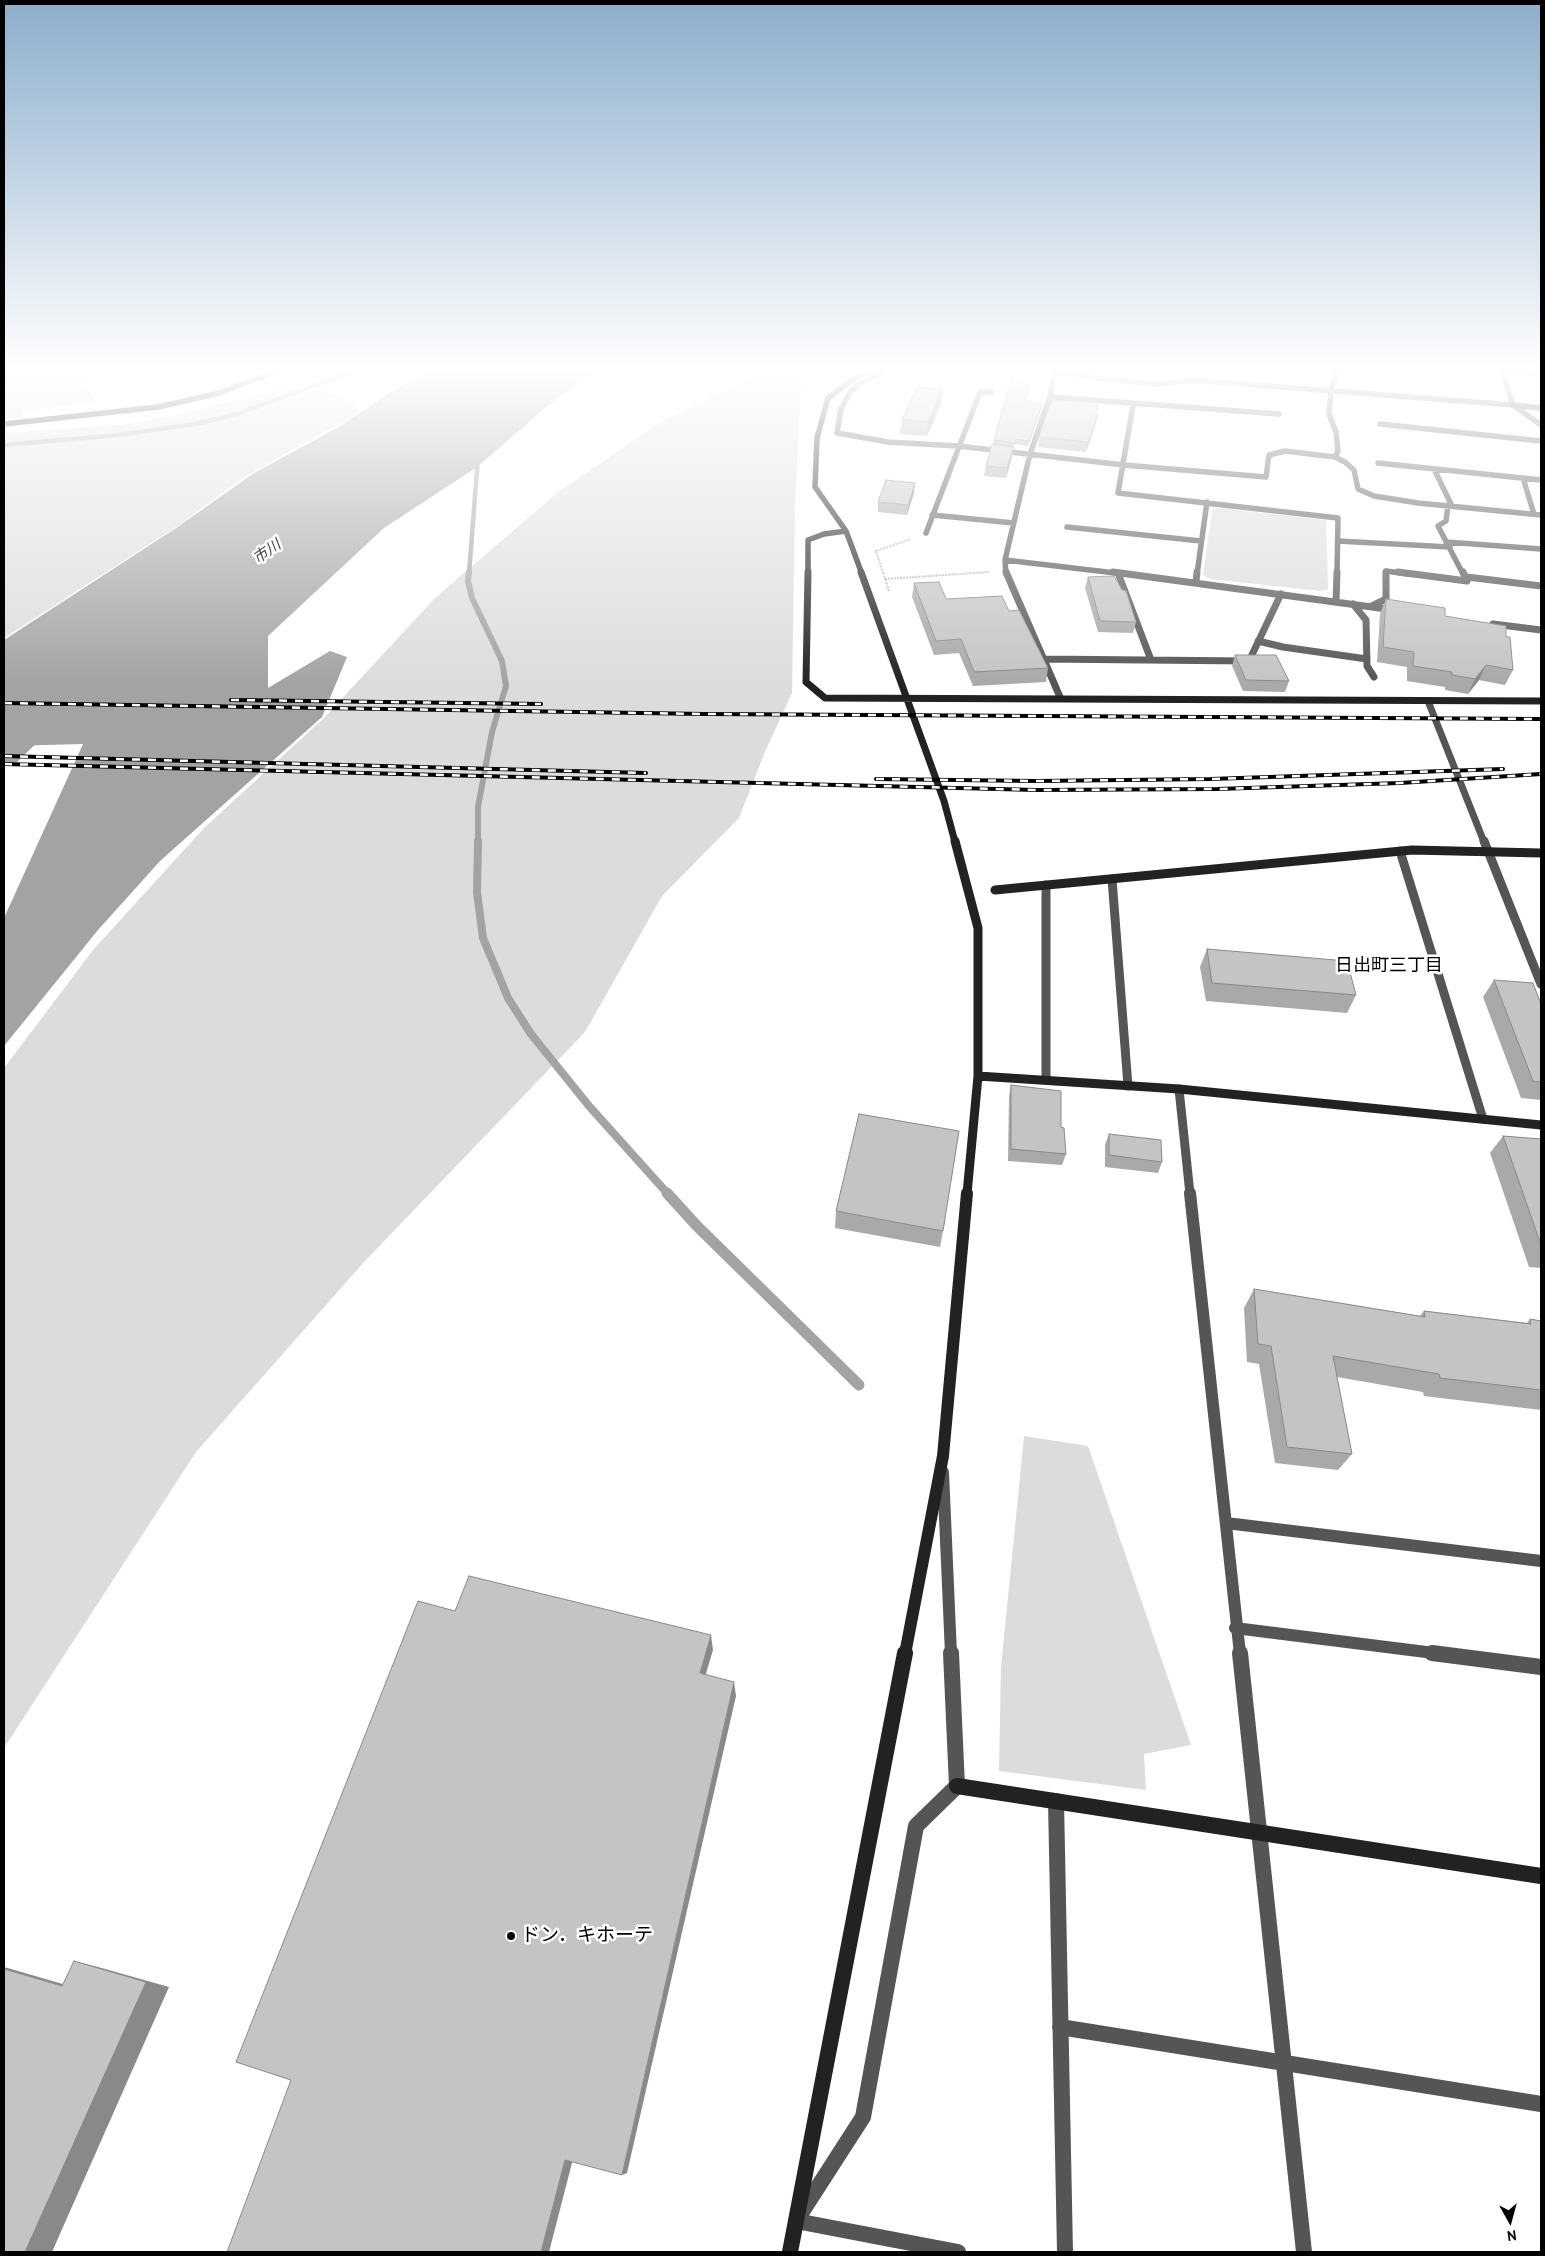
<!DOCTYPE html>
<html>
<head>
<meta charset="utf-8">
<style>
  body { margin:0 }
  #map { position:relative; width:1545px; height:2256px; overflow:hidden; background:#fff; font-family:"PT Sans",sans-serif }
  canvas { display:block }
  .frame { position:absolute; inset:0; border:5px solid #000; pointer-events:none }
  .north { position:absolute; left:1485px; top:2196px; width:50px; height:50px; -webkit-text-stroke:4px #fff; paint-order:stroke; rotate:173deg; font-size:14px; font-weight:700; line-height:20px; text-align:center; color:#000 }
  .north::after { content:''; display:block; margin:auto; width:18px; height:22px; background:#000; clip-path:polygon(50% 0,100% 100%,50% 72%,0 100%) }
</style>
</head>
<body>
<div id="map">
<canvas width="1545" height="2256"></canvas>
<div class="frame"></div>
<div class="north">N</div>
</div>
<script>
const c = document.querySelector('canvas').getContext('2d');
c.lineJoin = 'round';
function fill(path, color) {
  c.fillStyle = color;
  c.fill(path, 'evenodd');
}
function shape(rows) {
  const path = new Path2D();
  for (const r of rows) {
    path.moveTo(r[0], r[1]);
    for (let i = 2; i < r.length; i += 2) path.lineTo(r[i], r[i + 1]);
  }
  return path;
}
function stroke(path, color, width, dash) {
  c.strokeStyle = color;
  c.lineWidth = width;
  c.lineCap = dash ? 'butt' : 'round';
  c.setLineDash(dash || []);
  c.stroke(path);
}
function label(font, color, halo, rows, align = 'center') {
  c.font = font + ' "PT Sans","Noto Sans JP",sans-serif';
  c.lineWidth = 5;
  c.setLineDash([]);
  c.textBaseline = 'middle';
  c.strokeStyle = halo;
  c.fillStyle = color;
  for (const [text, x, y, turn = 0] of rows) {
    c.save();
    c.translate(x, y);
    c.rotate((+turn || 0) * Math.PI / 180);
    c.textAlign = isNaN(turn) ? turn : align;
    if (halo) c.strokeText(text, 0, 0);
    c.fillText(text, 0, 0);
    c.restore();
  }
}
fill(shape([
  [4,368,104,368,80,380,96,401,22,411,22,417,4,419],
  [771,368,802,368,795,505,792,693,764,754,739,818,662,896,585,1032,364,1262,196,1452,4,1748,4,1068,93,950,205,827,324,718,435,598,557,493,656,425],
  [279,389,315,390,342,396,360,412,241,479,176,527,4,638,4,433,129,424,177,415],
  [1218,508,1326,520,1328,589,1321,591,1210,579,1203,575,1212,511],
  [1024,1436,1088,1446,1191,1745,1144,1754,1146,1790,999,1771,1001,1667]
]), '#dcdcdc');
fill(shape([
  [438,368,599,368,557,398,477,467,384,528,268,636,268,688,330,651,347,657,322,717,160,861,98,930,4,1046,4,918,83,744,4,746,4,640,176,528,254,473,337,428,397,388]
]), '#a3a3a3');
stroke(shape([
  [4,445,118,435,196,424,237,414,362,368],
  [469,574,478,457]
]), '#a3a3a3', 4.5);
stroke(shape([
  [469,572,468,581,472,598,502,661,506,686,492,732,478,807,478,842]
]), '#a3a3a3', 6);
stroke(shape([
  [478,841,477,892,483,938,508,998,531,1034,589,1106,668,1194]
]), '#a3a3a3', 8);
stroke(shape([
  [667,1193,696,1225,859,1385]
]), '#a3a3a3', 11);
fill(shape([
  [64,688,76,691,81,698,76,705,17,762,4,765,4,734,52,691,64,688]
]), '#a3a3a3');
stroke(shape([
  [885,579,989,572],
  [889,591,876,551,911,539]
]), '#777', 2, [0.5, 1]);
stroke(shape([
  [892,368,860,383,850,392,841,409,837,433,888,442,958,446,1124,465,1266,477,1269,455,1285,451,1335,457,1345,462,1354,470,1358,489,1374,496,1418,503,1541,515],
  [1034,368,1104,379,1158,384,1192,380,1513,405,1541,425],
  [1332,368,1336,375,1331,391,1329,414,1336,432,1338,451,1335,457],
  [1476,368,1541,373],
  [1501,368,1513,405],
  [1050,397,1279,414],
  [1133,405,1118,493,1338,518,1337,574],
  [1380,424,1541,441],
  [1378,463,1541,480],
  [1434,469,1451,504,1448,505,1446,521,1438,526,1463,574],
  [1523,478,1534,514],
  [932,515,1014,523],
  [1067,527,1201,541],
  [926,533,980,392,991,392],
  [1338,541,1450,547],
  [1446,542,1541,549],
  [1005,560,1124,574],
  [1006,574,1005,560,1030,454,1050,397,1054,372],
  [1197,574,1207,502],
  [1386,574,1386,571,1408,574]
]), '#555', 5.5);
stroke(shape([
  [1006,572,1060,697],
  [1113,572,1394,610],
  [1398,572,1467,581,1463,572],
  [1118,573,1151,660],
  [1467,577,1541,586],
  [1196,582,1197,572],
  [1336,602,1337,572],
  [1353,604,1366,620,1367,666,1374,677],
  [1372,606,1386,599,1386,572],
  [1493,624,1541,630],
  [1258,641,1283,647,1367,659],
  [1043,659,1249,661,1281,594],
  [1428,701,1484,842]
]), '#555', 7);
stroke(shape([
  [1484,841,1541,984],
  [1400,851,1483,1119],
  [1112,879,1128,1086],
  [1046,885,1046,1080],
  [1179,1089,1190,1194]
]), '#555', 9);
stroke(shape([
  [1190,1193,1240,1654],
  [943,1472,951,1654],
  [1226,1523,1541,1561],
  [1235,1628,1442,1654]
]), '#555', 12);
stroke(shape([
  [951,1653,957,1786,916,1826,863,2117,796,2221,958,2252],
  [1240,1653,1304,2252],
  [1432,1653,1541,1667],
  [1056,1801,1065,2252],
  [1060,2027,1541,2104]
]), '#555', 16);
stroke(shape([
  [1513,405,1541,408],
  [4,424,158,407,219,393,285,368],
  [808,574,808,540,824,534,846,531],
  [862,574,846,531,815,487,817,438,828,398,849,382,875,368]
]), '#222', 5.5);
stroke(shape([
  [808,572,806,682,825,698,1541,701],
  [861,572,944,801,955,842]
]), '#222', 7);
stroke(shape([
  [955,841,978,928,978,1076,967,1194],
  [995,890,1412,850,1541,853],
  [978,1076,1179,1089,1541,1125]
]), '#222', 9);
stroke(shape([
  [905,1654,943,1456,967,1193]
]), '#222', 12);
stroke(shape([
  [957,1786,1541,1876],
  [790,2252,905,1653]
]), '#222', 16);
const rail = shape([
  [231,700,541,704],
  [4,703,705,714,1541,719],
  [4,756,646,773],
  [4,764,1037,790,1217,789,1400,783,1541,774],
  [876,779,1036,781,1211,779,1503,769]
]);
stroke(rail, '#000', 4);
stroke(rail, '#fff', 2.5, [8]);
fill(shape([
  [942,389,941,404,927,436,900,434,902,419],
  [1029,390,1026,402,1041,409,1028,446,1015,444,1014,448,1013,448,1012,457,1006,478,984,476,986,466,993,444,994,440],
  [1098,414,1096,423,1086,452,1038,447,1039,437],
  [914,493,907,515,878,512,878,502],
  [1088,577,1136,622,1133,633,1098,632,1085,588],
  [914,583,946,599,1009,611,1048,668,1046,682,973,686,959,653,934,655,912,597],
  [1386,599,1445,616,1506,637,1513,670,1505,685,1479,680,1468,694,1445,690,1445,687,1407,681,1407,667,1377,662,1380,614],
  [1235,655,1289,681,1285,692,1243,691,1232,666],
  [1207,949,1356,995,1347,1013,1206,1001,1200,967],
  [1494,980,1541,1004,1541,1100,1521,1098,1483,997],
  [1011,1085,1061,1127,1066,1154,1062,1165,1008,1161,1009,1097],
  [1109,1134,1162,1162,1158,1173,1105,1167,1105,1145],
  [1503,1136,1541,1139,1541,1268,1529,1267,1490,1153],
  [836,1211,943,1231,940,1247,835,1228],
  [1254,1289,1420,1316,1424,1311,1527,1323,1530,1319,1541,1321,1541,1410,1424,1396,1423,1392,1337,1377,1352,1454,1338,1470,1275,1463,1259,1364,1247,1362,1244,1308]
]), '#a9a9a9');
fill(shape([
  [942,389,941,404,927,436,928,422],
  [1042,404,1041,409,1028,446,1029,441],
  [1098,414,1096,423,1086,452,1088,442],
  [1013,447,1012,457,1006,478,1007,468],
  [915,483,914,493,907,515,908,505],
  [1486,665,1479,680,1468,694,1475,679],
  [711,1635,713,1650,702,1687,700,1673],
  [734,1682,736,1696,627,2173,622,2175],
  [74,1961,98,1967,169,1987,52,2252,25,2252],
  [4,1967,87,1991,62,1986,4,1969],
  [573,2159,549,2252,541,2252,565,2160]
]), '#898989');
const building = shape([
  [1011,380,1030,385,1025,402,1042,404,1029,441,1016,439,1015,443,994,440,1011,380],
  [917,387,942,389,928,422,902,419,917,387],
  [1052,400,1099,403,1096,413,1098,414,1088,442,1039,437,1052,400],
  [992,444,1013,447,1007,468,986,466,992,444],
  [886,480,915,483,908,505,878,502,886,480],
  [1114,576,1122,590,1126,591,1136,622,1100,621,1088,577,1114,576],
  [939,582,946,599,1002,596,1009,611,1019,610,1048,668,974,672,961,639,936,641,914,583,939,582],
  [1386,599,1445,608,1445,616,1506,626,1506,637,1510,637,1513,670,1486,665,1475,679,1452,675,1452,672,1413,666,1414,652,1383,647,1386,599],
  [1235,655,1276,655,1289,681,1246,680,1235,655],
  [1207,949,1347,961,1356,995,1212,983,1207,949],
  [1494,980,1533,983,1541,1004,1541,1082,1533,1081,1494,980],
  [1011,1085,1061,1091,1061,1127,1064,1128,1066,1154,1011,1149,1011,1085],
  [859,1114,959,1131,943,1231,836,1211,859,1114],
  [1109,1134,1161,1140,1162,1162,1109,1155,1109,1134],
  [1503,1136,1541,1139,1541,1245,1503,1136],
  [1254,1289,1425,1317,1424,1311,1531,1324,1530,1319,1541,1321,1541,1390,1440,1378,1439,1374,1333,1356,1352,1454,1287,1447,1271,1346,1258,1344,1254,1289],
  [469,1576,711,1635,700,1673,734,1682,622,2175,565,2160,541,2252,227,2252,291,2080,236,2062,418,1601,455,1611,469,1576],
  [74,1961,146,1982,25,2252,4,2252,4,1969,62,1986,74,1961]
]);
fill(building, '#c4c4c4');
stroke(building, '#898989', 1);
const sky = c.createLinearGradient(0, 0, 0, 684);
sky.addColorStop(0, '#8cadcc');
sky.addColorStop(0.54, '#fff');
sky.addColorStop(1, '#ffffff00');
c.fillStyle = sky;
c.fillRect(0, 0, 1545, 684);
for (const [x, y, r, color] of [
  [511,1936,5,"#000"]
]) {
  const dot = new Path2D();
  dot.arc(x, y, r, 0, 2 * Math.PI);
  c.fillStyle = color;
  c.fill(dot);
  stroke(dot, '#fff', 2);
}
label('italic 15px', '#444', '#fff', [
  ["市川",267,552,-35]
]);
label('18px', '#000', '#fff', [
  ["日出町三丁目",1389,966]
]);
label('19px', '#000', '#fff', [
  ["ドン．キホーテ",521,1936]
], 'left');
</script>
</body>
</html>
